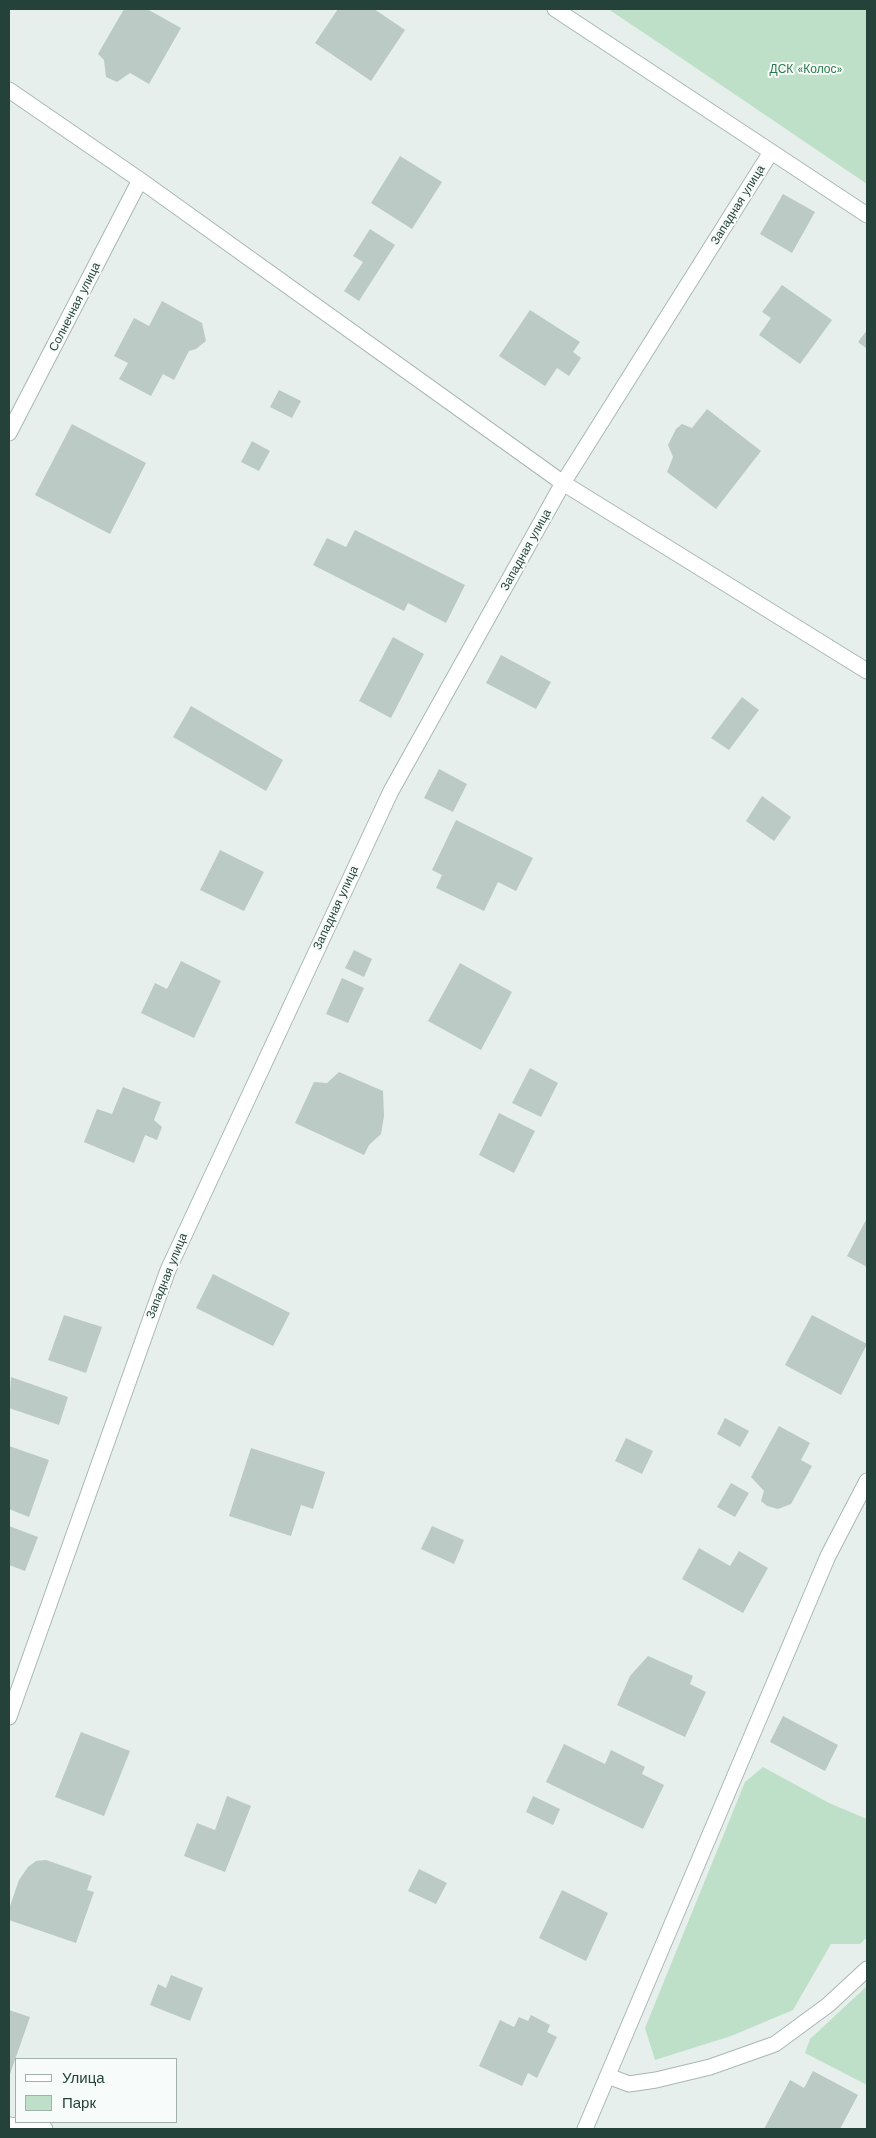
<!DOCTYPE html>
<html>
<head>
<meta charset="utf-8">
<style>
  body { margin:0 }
  #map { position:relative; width:876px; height:2138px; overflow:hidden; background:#e6efeb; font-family:"Work Sans",sans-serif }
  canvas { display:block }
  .frame { position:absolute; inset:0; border:10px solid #24423a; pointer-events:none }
  .legend { position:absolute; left:15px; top:2058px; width:162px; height:65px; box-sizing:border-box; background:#f7fbf9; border:1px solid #a3b1ad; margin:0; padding:6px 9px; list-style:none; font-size:15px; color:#24423a }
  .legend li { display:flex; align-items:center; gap:10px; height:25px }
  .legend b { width:25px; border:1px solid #a3b1ad }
</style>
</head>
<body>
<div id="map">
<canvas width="876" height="2138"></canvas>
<div class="frame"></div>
<ul class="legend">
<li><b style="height:6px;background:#fff"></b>Улица</li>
<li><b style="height:14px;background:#bfe0c8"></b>Парк</li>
</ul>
</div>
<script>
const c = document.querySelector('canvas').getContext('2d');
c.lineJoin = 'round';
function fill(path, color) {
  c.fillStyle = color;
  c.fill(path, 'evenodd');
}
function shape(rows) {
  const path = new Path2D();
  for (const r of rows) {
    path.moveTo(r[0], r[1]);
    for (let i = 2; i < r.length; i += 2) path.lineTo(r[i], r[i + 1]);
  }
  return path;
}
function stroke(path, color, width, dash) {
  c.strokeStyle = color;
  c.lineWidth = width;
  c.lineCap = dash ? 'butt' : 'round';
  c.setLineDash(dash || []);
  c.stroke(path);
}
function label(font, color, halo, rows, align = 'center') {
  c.font = font + ' "Work Sans",sans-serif';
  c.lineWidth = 4;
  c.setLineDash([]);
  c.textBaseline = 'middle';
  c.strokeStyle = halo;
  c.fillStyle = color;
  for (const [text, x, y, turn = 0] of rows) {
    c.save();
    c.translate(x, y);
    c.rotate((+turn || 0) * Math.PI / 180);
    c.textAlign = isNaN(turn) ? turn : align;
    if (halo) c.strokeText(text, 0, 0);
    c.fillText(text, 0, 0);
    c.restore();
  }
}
fill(shape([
  [608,9,867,9,867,184,662,45],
  [763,1767,829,1803,867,1819,867,1937,860,1944,831,1944,793,2010,731,2036,655,2060,645,2028,745,1782],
  [867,1986,867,2085,805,2053,810,2039]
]), '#bfe0c8');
fill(shape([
  [124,9,147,9,181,28,149,84,130,73,117,82,106,77,104,60,98,54],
  [338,9,374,9,405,30,371,81,315,43],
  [400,156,442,182,412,229,371,203],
  [783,194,815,212,792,253,760,234],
  [370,229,395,245,359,301,344,291,363,262,353,256],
  [782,285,832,320,800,364,759,335,771,318,762,312],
  [162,301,202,323,206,341,196,349,189,351,174,380,163,374,151,396,119,379,128,363,114,356,134,318,149,326],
  [530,310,580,342,573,352,581,358,569,376,557,368,545,386,499,356],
  [867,330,867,349,858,342],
  [279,390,301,401,292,418,270,407],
  [707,409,761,451,716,509,667,472,673,457,668,445,676,429,682,424,692,428],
  [72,424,146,463,110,534,35,495],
  [252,441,270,451,259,471,241,462],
  [355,530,465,585,446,623,408,603,404,611,313,565,327,538,346,547],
  [393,637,424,654,391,718,359,701],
  [501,655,551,682,536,709,486,683],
  [742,697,759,710,729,750,711,738],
  [191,706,283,760,266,791,173,737],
  [439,769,467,784,453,812,424,798],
  [762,796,791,817,774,841,746,821],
  [456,820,533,858,516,891,498,882,484,911,436,888,442,875,432,870],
  [220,850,264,872,244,911,200,890],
  [354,950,372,959,364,977,345,968],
  [181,961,221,981,194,1038,141,1013,155,983,167,989],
  [460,963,512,992,481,1050,428,1021],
  [342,978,364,988,348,1023,326,1014],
  [530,1068,558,1083,541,1117,512,1103],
  [339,1072,383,1091,384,1116,381,1134,369,1145,364,1155,295,1123,314,1082,327,1083],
  [123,1087,161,1102,154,1120,162,1127,157,1140,145,1135,134,1163,84,1142,97,1109,112,1114],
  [499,1113,535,1131,514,1173,479,1155],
  [867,1218,867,1267,847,1256],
  [213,1274,290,1313,273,1346,196,1308],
  [64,1315,102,1327,86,1373,48,1360],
  [812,1315,867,1344,841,1395,785,1365],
  [11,1377,68,1397,59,1425,9,1408],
  [725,1418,749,1431,740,1447,717,1434],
  [779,1426,810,1443,801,1460,812,1466,791,1504,778,1509,767,1506,761,1501,764,1491,751,1477],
  [626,1438,653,1451,642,1474,615,1461],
  [9,1446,49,1460,29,1517,9,1509],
  [251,1448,325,1472,313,1509,301,1505,291,1536,229,1516],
  [731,1483,749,1493,735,1517,717,1507],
  [9,1526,38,1537,25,1571,9,1565],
  [432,1526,464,1540,454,1564,421,1549],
  [699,1548,730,1566,739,1551,768,1568,743,1613,682,1579],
  [648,1656,693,1676,690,1684,706,1692,685,1737,617,1705,630,1676],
  [783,1716,838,1745,825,1771,770,1742],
  [81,1732,130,1751,104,1816,55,1797],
  [564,1744,605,1764,611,1750,645,1767,642,1774,664,1785,643,1829,546,1782],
  [227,1796,251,1806,225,1872,184,1856,197,1823,215,1830],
  [533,1796,560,1809,553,1825,526,1812],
  [46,1860,92,1876,87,1890,94,1892,76,1943,9,1920,9,1909,19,1880,28,1867,36,1861],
  [419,1869,447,1883,436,1904,408,1891],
  [562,1890,608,1913,586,1961,539,1938],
  [171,1975,203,1988,190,2021,150,2005,158,1984,166,1988],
  [9,2010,30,2017,9,2077],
  [531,2015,550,2025,547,2032,557,2037,537,2078,528,2073,522,2086,479,2066,500,2020,514,2027,519,2017,528,2021],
  [813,2071,858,2095,840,2129,764,2129,790,2080,804,2088]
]), '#bbcac4');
const minor = shape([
  [555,9,867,215],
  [9,90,140,180,563,483,867,671],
  [9,433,140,180],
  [9,1717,168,1270,391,791,563,483,771,152],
  [608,2076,629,2084,656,2080,710,2067,775,2044,828,2005,867,1969],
  [9,2125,45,2129],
  [585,2129,828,1556,867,1481]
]);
stroke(minor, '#a8b8b2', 17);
stroke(minor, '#fff', 15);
label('12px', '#2d7a4b', '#f7fbf9', [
  ["ДСК «Колос»",806,69]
]);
label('12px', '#24423a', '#f7fbf9', [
  ["Западная улица",738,205,-58],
  ["Солнечная улица",75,307,-63],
  ["Западная улица",526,550,-61],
  ["Западная улица",336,908,-65],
  ["Западная улица",167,1276,-68]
]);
</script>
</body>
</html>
